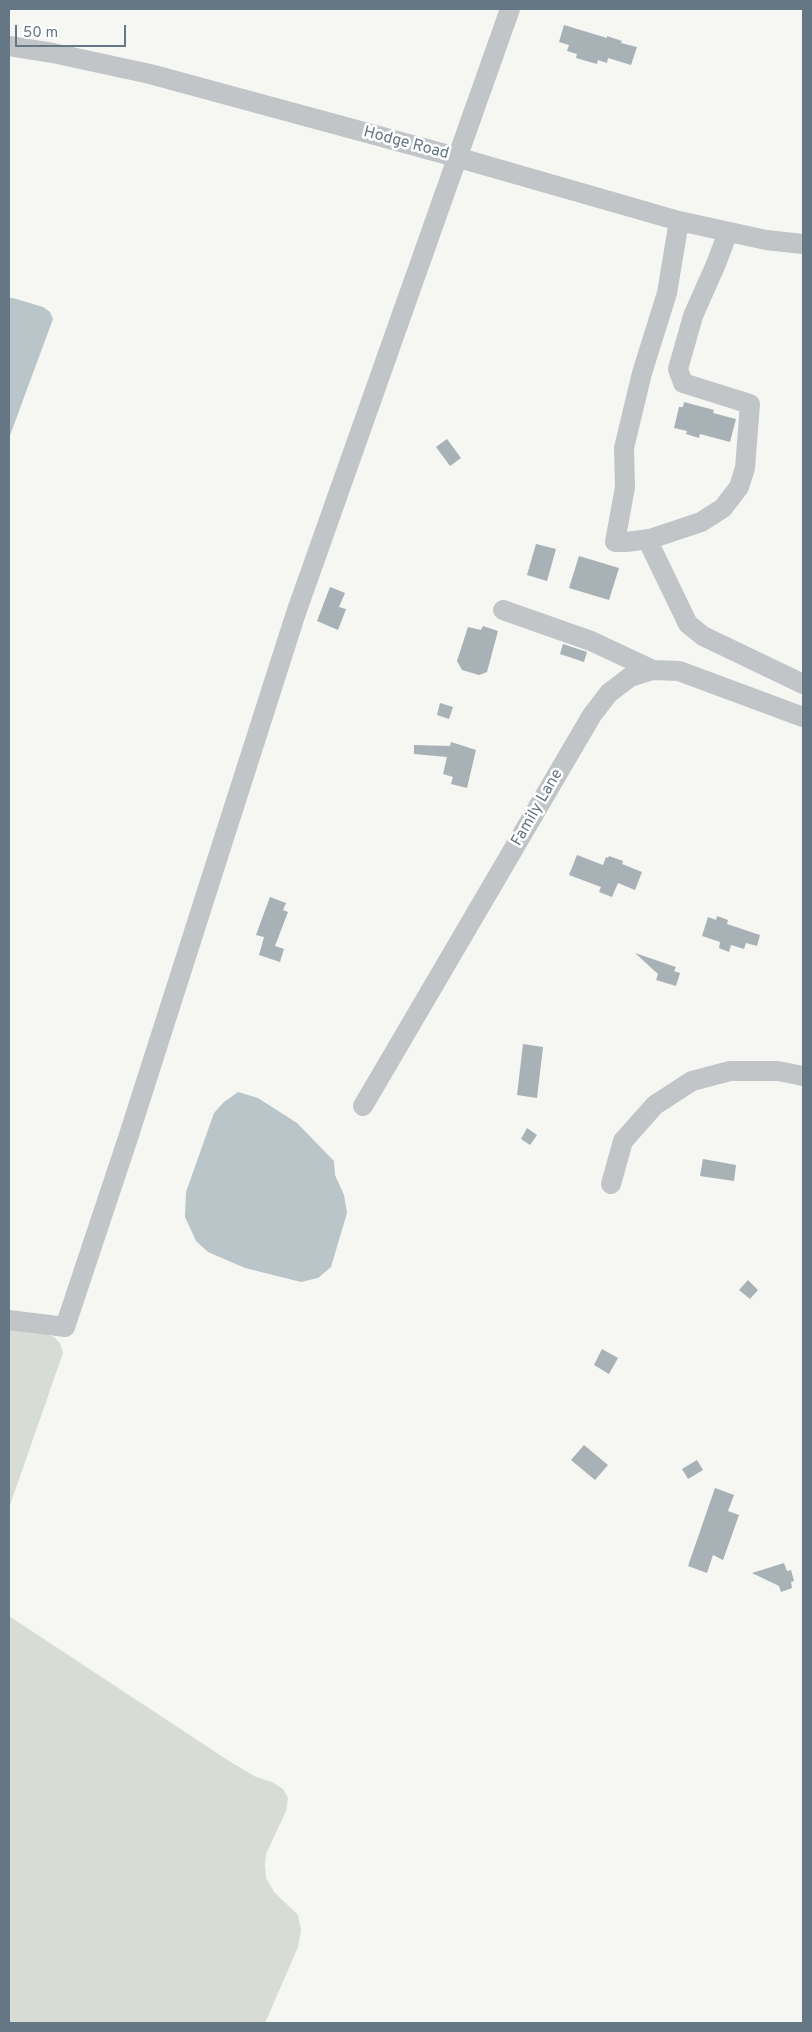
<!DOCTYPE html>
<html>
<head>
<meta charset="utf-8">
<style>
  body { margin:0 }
  #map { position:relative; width:812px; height:2032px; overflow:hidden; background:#f6f6f3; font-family:Overpass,sans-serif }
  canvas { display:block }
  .frame { position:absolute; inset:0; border:10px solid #657684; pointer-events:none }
  .scale { position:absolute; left:15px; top:25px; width:111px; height:22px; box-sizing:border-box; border:2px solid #657684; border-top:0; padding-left:6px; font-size:15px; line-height:18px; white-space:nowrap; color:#657684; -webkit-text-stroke:4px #fff; paint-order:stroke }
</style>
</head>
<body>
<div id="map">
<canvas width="812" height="2032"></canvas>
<div class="frame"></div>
<div class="scale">50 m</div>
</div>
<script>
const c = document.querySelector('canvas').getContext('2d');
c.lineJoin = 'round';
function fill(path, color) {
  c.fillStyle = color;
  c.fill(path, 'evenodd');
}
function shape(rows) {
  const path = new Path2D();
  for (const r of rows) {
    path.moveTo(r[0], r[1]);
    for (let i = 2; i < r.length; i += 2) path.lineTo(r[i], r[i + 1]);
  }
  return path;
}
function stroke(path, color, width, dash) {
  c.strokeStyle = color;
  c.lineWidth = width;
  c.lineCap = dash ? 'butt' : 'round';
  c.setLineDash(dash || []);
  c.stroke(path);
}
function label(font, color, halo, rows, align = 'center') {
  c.font = font + ' Overpass,sans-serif';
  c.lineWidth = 5;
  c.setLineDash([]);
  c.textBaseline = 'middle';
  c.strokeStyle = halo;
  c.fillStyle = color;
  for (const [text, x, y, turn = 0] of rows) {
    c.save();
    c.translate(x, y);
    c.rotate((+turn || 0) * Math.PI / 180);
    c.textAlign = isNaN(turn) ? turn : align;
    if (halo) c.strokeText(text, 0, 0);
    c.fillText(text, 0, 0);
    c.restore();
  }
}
fill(shape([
  [9,1319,54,1337,60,1343,63,1353,9,1508],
  [9,1616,229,1761,256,1777,272,1782,283,1789,288,1798,286,1811,266,1854,265,1865,266,1878,274,1892,298,1915,301,1930,298,1947,265,2023,9,2023]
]), '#d7ddd4');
fill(shape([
  [9,298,13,298,43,307,50,312,53,319,9,438],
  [238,1092,258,1098,297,1123,334,1161,335,1175,344,1195,347,1213,331,1267,318,1278,301,1282,245,1268,208,1252,196,1241,185,1217,186,1192,214,1113,224,1102]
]), '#b9c5c9');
fill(shape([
  [564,25,607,38,607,36,622,41,621,43,637,47,631,65,608,58,607,63,598,60,597,64,576,58,577,54,567,51,569,45,559,42],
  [684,402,714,410,713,413,736,419,730,442,700,434,699,438,686,434,687,431,674,428,679,407,683,407],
  [447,439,461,458,450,466,436,447],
  [536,544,556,549,547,581,527,575],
  [579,556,619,568,609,600,569,588],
  [330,587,345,593,339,607,346,609,338,630,317,621],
  [483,626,498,631,487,672,479,675,462,670,457,661,468,627,481,630],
  [563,644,587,652,584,662,560,654],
  [440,703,453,707,449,719,437,715],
  [451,742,476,750,467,788,451,784,453,777,443,774,447,757,414,754,414,745,450,746],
  [577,855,603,865,606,857,608,858,609,856,623,861,622,864,642,872,635,890,618,883,612,897,599,892,601,887,569,875],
  [270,897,286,903,283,910,288,912,275,946,284,949,280,962,259,955,264,937,256,935],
  [717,916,728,920,727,924,760,935,757,946,746,943,744,949,731,945,729,952,719,948,720,942,702,936,708,917,716,920],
  [635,953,676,967,674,971,680,973,676,986,656,980,658,974],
  [523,1044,543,1047,537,1098,517,1095],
  [527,1128,537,1135,530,1145,521,1139],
  [703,1159,736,1165,734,1181,700,1176],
  [748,1280,758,1290,750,1299,739,1290],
  [602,1349,618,1358,609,1374,594,1365],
  [584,1445,608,1465,595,1480,571,1460],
  [697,1460,703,1470,688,1479,682,1469],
  [715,1488,734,1495,728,1511,739,1515,723,1560,713,1555,707,1573,688,1566],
  [784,1563,787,1571,791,1570,794,1581,791,1582,792,1588,781,1592,779,1586,752,1573]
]), '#a8b1b6');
stroke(shape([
  [9,46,53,53,150,74,456,157,679,221,766,240,803,244],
  [679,221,667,293,642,373,624,448,625,487,615,542,626,542,650,539,701,522,723,508,739,487,745,468,750,404,683,383,678,369,693,316,716,264,728,232],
  [647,539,688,624,703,636,803,684],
  [503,610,591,641,653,670],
  [363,1106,592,715,609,693,630,677,653,670,679,671,803,717],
  [611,1184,623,1141,655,1105,692,1081,730,1071,778,1071,803,1076],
  [9,1320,65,1327,128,1138,296,613,510,9]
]), '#c1c5c8', 20);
label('16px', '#657684', '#fff', [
  ["Hodge Road",406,144,15],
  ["Family Lane",538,808,-60]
]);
</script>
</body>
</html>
